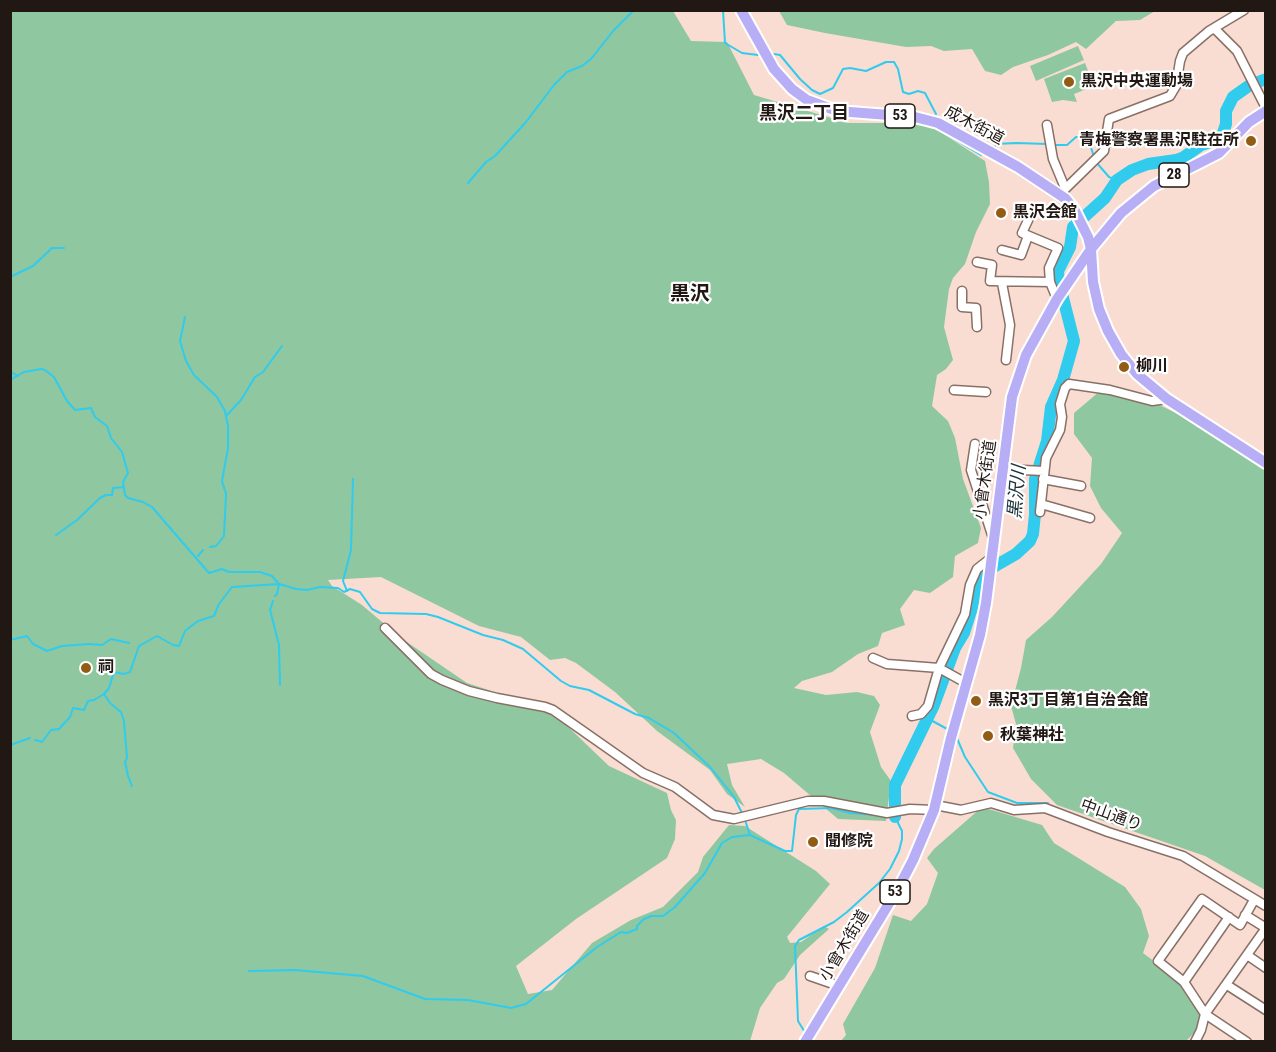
<!DOCTYPE html>
<html>
<head>
<meta charset="utf-8">
<style>
  body { margin:0 }
  #map { position:relative; width:1276px; height:1052px; overflow:hidden; background:#faddd2; font-family:"Roboto Condensed",sans-serif }
  canvas { display:block }
  .frame { position:absolute; inset:0; border:12px solid #211713; pointer-events:none }
</style>
</head>
<body>
<div id="map">
<canvas width="1276" height="1052"></canvas>
<div class="frame"></div>
</div>
<script>
const c = document.querySelector('canvas').getContext('2d');
c.lineJoin = 'round';
function fill(path, color) {
  c.fillStyle = color;
  c.fill(path, 'evenodd');
}
function shape(rows) {
  const path = new Path2D();
  for (const r of rows) {
    path.moveTo(r[0], r[1]);
    for (let i = 2; i < r.length; i += 2) path.lineTo(r[i], r[i + 1]);
  }
  return path;
}
function stroke(path, color, width, dash) {
  c.strokeStyle = color;
  c.lineWidth = width;
  c.lineCap = dash ? 'butt' : 'round';
  c.setLineDash(dash || []);
  c.stroke(path);
}
function label(font, color, halo, rows, align = 'center') {
  c.font = font + ' "Roboto Condensed","Noto Sans JP",sans-serif';
  c.lineWidth = 4.5;
  c.setLineDash([]);
  c.textBaseline = 'middle';
  c.strokeStyle = halo;
  c.fillStyle = color;
  for (const [text, x, y, turn = 0] of rows) {
    c.save();
    c.translate(x, y);
    c.rotate((+turn || 0) * Math.PI / 180);
    c.textAlign = isNaN(turn) ? turn : align;
    if (halo) c.strokeText(text, 0, 0);
    c.fillText(text, 0, 0);
    c.restore();
  }
}
fill(shape([
  [10,11,673,11,691,41,727,42,754,95,848,123,899,123,933,127,985,161,989,182,990,204,976,232,965,264,953,278,949,289,944,327,953,360,946,369,937,375,932,406,948,421,955,438,963,479,981,528,978,543,955,556,953,577,930,593,914,590,900,609,905,625,882,633,878,646,858,654,832,672,802,681,794,688,826,695,857,692,874,696,880,705,870,732,881,767,891,781,886,821,838,819,784,773,761,759,727,764,732,785,745,807,727,794,710,770,657,731,615,692,576,663,565,658,550,660,521,637,479,626,381,577,328,580,332,586,362,605,401,638,467,683,507,696,539,703,564,723,609,766,667,793,671,810,676,820,675,839,667,858,576,919,516,966,528,994,552,990,592,943,631,920,663,907,698,872,703,857,729,825,745,826,816,871,830,884,787,937,790,943,801,942,824,926,829,929,800,955,784,979,777,983,760,1008,750,1041,11,1041],
  [779,11,1155,11,1140,20,1116,21,1086,49,1076,42,1048,55,1013,67,1001,75,985,71,972,49,944,51,931,46,906,47,825,33,787,25],
  [1078,46,1084,60,1036,81,1030,66],
  [1085,63,1094,86,1074,94,1077,102,1063,100,1052,102,1044,79],
  [1126,389,1199,424,1265,467,1265,890,1205,856,1057,805,1031,779,1013,748,1016,724,1011,706,1021,668,1026,640,1052,617,1101,564,1122,533,1101,508,1090,486,1092,458,1074,434,1074,413,1100,391],
  [982,807,1042,825,1054,843,1125,887,1141,909,1149,936,1143,953,1171,974,1197,1004,1201,1018,1196,1031,1186,1041,840,1042,846,1035,843,1024,875,968,893,915,911,921,927,904,938,873,927,858,934,849]
]), '#8fc7a0');
stroke(shape([
  [723,10,725,43,742,53,758,55],
  [774,54,780,55,800,79,812,90,820,94,833,88,843,69,850,68,866,71,886,62,894,62,898,69,903,92,909,94,918,91,925,93,936,114],
  [944,133,981,155,982,154],
  [1053,145,1067,145,1076,137,1083,137,1089,141,1094,157],
  [995,147,996,144,1016,143,1048,144],
  [1096,162,1109,177,1117,180],
  [468,183,486,162,495,156,526,122,554,85,567,72,582,66,591,59,614,30,634,10],
  [10,277,33,266,52,248,64,248],
  [185,317,180,341,186,361,194,375,217,397,225,411,228,426,228,448,222,481,226,494,224,536,216,546,210,547],
  [10,371,18,376],
  [10,380,24,372,41,369,45,370,54,377,67,401,75,410,91,408,95,417,107,426,111,438,122,452,128,473,123,482,125,495,128,498,143,502,152,507,209,573,222,569,229,572,260,572,272,576,279,584,296,589,307,590,320,587,338,588,344,592,350,589,360,592,372,609,380,613,426,614,438,617,483,635,503,640,523,649,561,681,570,686,589,690,635,714,649,718,674,733,710,767,734,797,743,815],
  [227,415,241,400,255,377,263,372,282,346],
  [56,535,77,520,100,498,106,495,112,495,113,488,124,487],
  [198,556,203,550],
  [347,591,343,581,351,550,353,479],
  [273,601,270,610,279,645,280,685],
  [10,640,27,636,33,644,47,651,62,646,89,644,102,645,111,639,129,643],
  [104,694,110,703,121,712,124,721,127,758,125,762,128,776,132,786],
  [927,718,949,730],
  [956,736,965,757,988,792,1017,803,1048,803],
  [35,740,42,742,51,730,59,729,70,717,73,708,84,710,88,701,94,700,104,694,109,688,114,672,124,674,130,672,139,646,157,636,173,645,179,646,185,631,198,621,214,616,219,604,232,587,279,584,277,594,275,596],
  [10,745,30,738],
  [745,820,750,835,785,851,792,851,796,815,799,809,831,808,850,813,878,815],
  [249,971,295,970,363,976,425,999,468,1000,511,1008,526,1004,597,947,621,932,627,933,637,929,637,926,644,919,651,916,663,916,675,907,705,873,722,843,732,837,750,835],
  [806,1034,798,1021,795,946,799,940,834,922,847,912,879,883,890,869,899,851,902,839,902,831,895,817,890,816]
]), '#30cbed', 2);
stroke(shape([
  [895,817,895,785,934,705,955,648,964,633,983,573,1016,554,1030,541,1033,534,1035,514,1035,479,1047,441,1051,407,1063,380,1074,341,1059,282,1058,271,1070,247,1073,227,1105,198,1117,180,1132,170,1148,164,1176,160,1184,157,1201,145,1221,139,1226,124,1226,111,1233,97,1250,85,1266,79]
]), '#30cbed', 12);
const minor = shape([
  [1214,28,1237,51,1266,108],
  [1047,125,1053,159,1065,188],
  [1060,194,1104,151,1109,119,1170,96,1176,86,1180,61,1183,53,1209,31,1244,10],
  [1030,216,1022,233,1058,248,1049,268,1050,282,1057,299],
  [1002,250,1021,255,1028,236],
  [977,262,992,265,990,281,1050,282],
  [1002,283,1010,325,1006,360],
  [962,291,962,307,976,308,977,327],
  [954,390,986,392],
  [975,444,971,470,993,538],
  [1002,469,1044,471],
  [1043,479,1081,486],
  [1041,504,1090,518],
  [1040,512,1046,458,1060,430,1062,417,1060,404,1065,388,1069,384,1110,390,1152,401,1167,399],
  [385,628,431,674,442,680,469,691,497,698,545,707,553,710,643,773,675,787,713,815,734,819,808,801,824,801,887,813,910,809,934,810],
  [873,658,887,664,939,668,966,683],
  [912,716,921,714,928,706,939,668,965,614,970,585,977,569,991,558],
  [935,805,961,810,991,803,1014,810,1045,808,1108,832,1183,856,1266,906],
  [1245,915,1266,928],
  [1247,955,1266,968],
  [810,976,839,986],
  [1184,982,1229,917],
  [1227,985,1266,1010],
  [1195,1042,1201,1030,1205,1014,1184,982,1158,961,1202,899,1240,925,1254,900],
  [1247,1042,1205,1014,1266,928]
]);
const major = shape([
  [741,10,774,69,792,89,807,100,837,111,915,117,938,123,1018,167,1066,199,1074,209,1088,237,1091,249,1093,282,1099,309,1108,331,1121,354,1137,374,1167,399,1266,463],
  [805,1042,899,887,913,860,934,810,951,738,980,635,986,603,1012,397,1026,355,1057,299,1091,249,1121,213,1154,186,1219,153,1249,122,1266,111]
]);
stroke(minor, '#897066', 11);
stroke(major, '#fff', 14);
stroke(minor, '#fff', 8);
stroke(major, '#b8aef6', 10);
for (const [x, y, r, color] of [
  [1069,82,6,"#935c15"],
  [1251,141,6,"#935c15"],
  [1001,213,6,"#935c15"],
  [1124,367,6,"#935c15"],
  [86,668,6,"#935c15"],
  [976,701,6,"#935c15"],
  [988,736,6,"#935c15"],
  [813,842,6,"#935c15"]
]) {
  const dot = new Path2D();
  dot.arc(x, y, r, 0, 2 * Math.PI);
  c.fillStyle = color;
  c.fill(dot);
  stroke(dot, '#fff', 2);
}
for (const [x, y, w] of [
  [900,116,30],
  [1174,175,30],
  [895,892,30]
]) {
  const box = new Path2D();
  box.roundRect(x - w / 2, y - 12, w, 24, 4.5);
  c.fillStyle = '#fff';
  c.fill(box);
  stroke(box, '#211713', 1.5);
}
label('bold 15px', '#211713', null, [
  ["53",900,116],
  ["28",1174,175],
  ["53",895,892]
]);
label('bold 16px', '#211713', '#fff', [
  ["黒沢中央運動場",1081,82],
  ["青梅警察署黒沢駐在所",1239,141,"right"],
  ["黒沢会館",1013,213],
  ["柳川",1136,367],
  ["祠",98,668],
  ["黒沢3丁目第1自治会館",988,701],
  ["秋葉神社",1000,736],
  ["聞修院",825,842]
], 'left');
label('16px', '#211713', '#fff', [
  ["成木街道",974,126,28],
  ["小曾木街道",986,480,-82],
  ["中山通り",1111,816,20],
  ["小曾木街道",845,946,-59]
]);
label('bold 18px', '#211713', '#fff', [
  ["黒沢二丁目",804,114]
]);
label('italic 18px', '#1b333a', '#fff', [
  ["黒沢川",1018,492,-85]
]);
label('bold 20px', '#211713', '#fff', [
  ["黒沢",690,295]
]);
</script>
</body>
</html>
